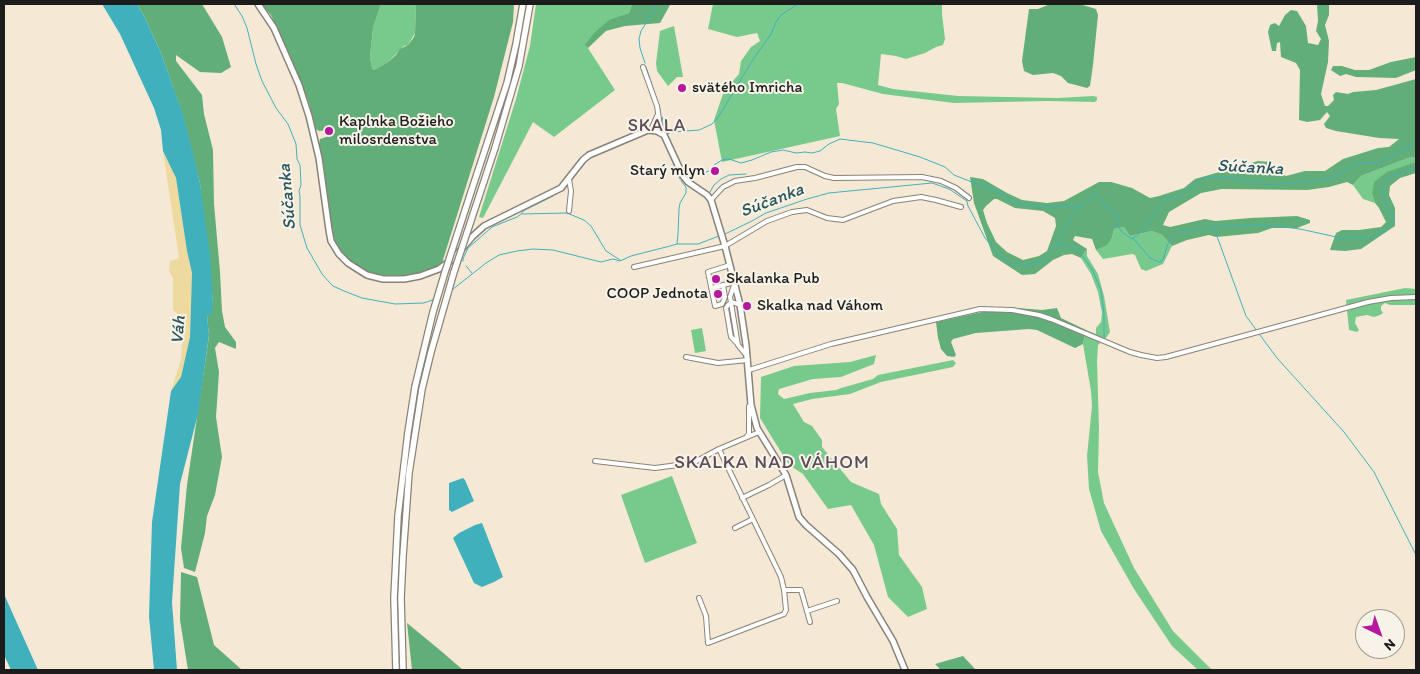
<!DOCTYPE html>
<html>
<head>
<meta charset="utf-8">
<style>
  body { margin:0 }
  #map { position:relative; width:1420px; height:674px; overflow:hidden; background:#f5e9d5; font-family:Itim,sans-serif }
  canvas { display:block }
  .frame { position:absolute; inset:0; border:5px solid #1c1c1c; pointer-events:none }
  .north { position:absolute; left:1355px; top:609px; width:50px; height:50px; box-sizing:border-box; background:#f7f3e8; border:1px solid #9f9d96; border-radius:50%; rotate:138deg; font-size:14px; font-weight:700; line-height:20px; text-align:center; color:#1c1c1c }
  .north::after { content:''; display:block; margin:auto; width:18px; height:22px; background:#b5179e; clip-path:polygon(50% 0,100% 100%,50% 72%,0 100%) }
</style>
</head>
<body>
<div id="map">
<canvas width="1420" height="674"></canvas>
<div class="frame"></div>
<div class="north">N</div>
</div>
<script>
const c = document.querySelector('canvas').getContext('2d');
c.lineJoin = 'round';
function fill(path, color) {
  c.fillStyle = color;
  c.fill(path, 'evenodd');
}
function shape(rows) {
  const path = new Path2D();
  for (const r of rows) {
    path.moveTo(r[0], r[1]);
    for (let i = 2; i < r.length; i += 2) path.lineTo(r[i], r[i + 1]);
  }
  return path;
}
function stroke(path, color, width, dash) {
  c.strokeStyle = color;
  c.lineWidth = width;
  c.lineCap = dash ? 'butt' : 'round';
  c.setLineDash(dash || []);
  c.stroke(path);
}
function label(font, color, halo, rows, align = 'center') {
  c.font = font + ' Itim,sans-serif';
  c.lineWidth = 4;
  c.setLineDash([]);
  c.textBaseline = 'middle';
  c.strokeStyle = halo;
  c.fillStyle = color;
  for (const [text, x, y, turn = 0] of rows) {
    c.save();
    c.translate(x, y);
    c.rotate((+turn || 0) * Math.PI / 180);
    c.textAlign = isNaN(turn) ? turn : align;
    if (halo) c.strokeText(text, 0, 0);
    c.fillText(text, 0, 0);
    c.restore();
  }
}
fill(shape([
  [381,4,416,4,415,33,408,45,404,46,388,62,374,70,372,68,370,57,373,28],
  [536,4,632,4,629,13,621,16,586,45,615,90,554,137,533,122,483,218,479,217,516,99,530,46],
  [713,4,942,4,942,14,945,39,943,45,936,47,925,53,906,59,896,56,881,54,878,85,893,89,958,96,1058,98,1093,96,1097,97,1097,100,1095,102,1047,101,954,103,883,94,842,83,837,83,839,104,836,109,840,136,722,162,714,120,724,91,739,74,741,61,751,47,760,41,757,33,737,37,708,29],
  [674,26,683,77,677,77,668,86,657,71,656,63,660,31],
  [1411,157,1416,158,1416,162,1410,165,1372,194,1375,203,1363,199,1353,185,1361,176],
  [1124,227,1130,236,1152,231,1162,235,1172,246,1163,264,1146,271,1141,269,1135,255,1132,254,1103,259,1096,250,1107,244,1112,238,1114,229],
  [1087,249,1087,256,1098,274,1104,296,1110,332,1106,338,1098,345,1097,361,1099,429,1098,472,1104,503,1134,568,1173,631,1212,670,1198,670,1172,646,1134,589,1101,531,1089,489,1087,456,1092,406,1091,391,1083,344,1086,330,1096,334,1096,328,1101,322,1102,313,1098,292,1091,274,1081,258],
  [1405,288,1416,289,1416,305,1390,305,1385,303,1381,306,1381,310,1383,313,1380,315,1374,317,1367,315,1356,317,1355,323,1359,330,1357,332,1349,330,1346,300],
  [702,328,706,351,695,353,691,330],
  [876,355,874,364,841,377,813,379,779,389,778,394,784,399,810,393,836,390,841,388,873,379,878,375,953,360,956,363,953,367,881,382,850,394,812,399,793,404,804,422,812,426,822,440,822,447,851,482,879,494,881,504,897,529,899,555,922,587,927,609,908,617,888,597,874,545,851,505,828,509,803,474,789,465,760,418,761,377,794,366,850,362],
  [672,476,697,543,645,563,621,495]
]), '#78ca8c');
fill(shape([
  [137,4,202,4,222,37,231,67,221,73,200,72,176,55,176,61,202,95,204,114,213,150,214,204,220,272,222,311,225,327,236,342,236,349,219,342,215,348,219,372,216,417,222,457,215,495,207,516,205,533,195,572,184,568,181,548,187,485,209,336,207,316,213,303,211,283,200,183,183,115,161,53,145,18],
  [261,4,381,4,373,28,370,57,372,68,374,70,388,62,396,55,400,49,408,45,414,37,415,33,416,4,514,4,513,22,494,97,442,263,437,268,414,275,392,277,375,275,364,272,354,266,344,256,336,244,332,230,324,168,319,144,320,139,329,136,328,130,319,131,316,129,308,100,291,59,271,15],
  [632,4,670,4,670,5,660,23,625,26,606,31,588,48,585,45,594,33,609,20,629,13],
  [1050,4,1079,4,1096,9,1098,15,1093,65,1090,86,1087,88,1068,83,1061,76,1053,73,1033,75,1024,71,1022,61,1029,9,1038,9],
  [1317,4,1329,4,1329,15,1325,25,1329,41,1328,62,1321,94,1325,106,1328,106,1334,100,1333,95,1336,92,1348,94,1353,92,1376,90,1416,79,1416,158,1411,157,1361,176,1353,185,1347,182,1329,187,1307,190,1222,189,1201,193,1169,212,1163,225,1170,227,1205,219,1215,221,1250,218,1297,216,1310,220,1310,223,1297,228,1272,228,1258,233,1216,237,1209,235,1187,240,1172,246,1162,235,1152,231,1130,236,1124,227,1114,229,1112,238,1107,245,1096,250,1092,239,1075,236,1073,240,1087,249,1081,258,1072,254,1064,255,1053,260,1035,274,1022,275,993,256,974,203,970,177,983,179,1007,193,1022,200,1047,203,1064,201,1099,182,1111,182,1132,188,1150,198,1159,196,1184,188,1195,179,1258,161,1270,162,1279,173,1286,176,1305,171,1325,171,1343,159,1378,148,1389,147,1399,139,1379,138,1336,131,1326,128,1324,124,1330,116,1327,112,1320,120,1307,122,1299,120,1300,70,1296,63,1281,57,1280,42,1277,43,1276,51,1272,51,1268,32,1270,25,1275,23,1279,26,1285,15,1291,10,1297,11,1306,26,1308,43,1318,45,1321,39,1316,31,1318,21],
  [994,199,997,199,1015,208,1043,211,1055,218,1056,226,1047,251,1039,256,1023,260,1007,252,996,242,987,223,983,210,986,206],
  [1416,57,1416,70,1396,78,1356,77,1346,74,1340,76,1331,70,1333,66,1342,66,1355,70,1369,70,1391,62],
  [1416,162,1416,173,1400,178,1390,186,1389,195,1395,208,1395,226,1361,249,1345,251,1330,250,1336,233,1342,230,1359,230,1381,227,1386,222,1379,208,1375,203,1372,194,1374,182,1387,172],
  [1005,307,1042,310,1057,308,1061,318,1086,330,1083,344,1075,348,1037,330,1029,329,976,333,953,339,951,342,956,355,954,357,947,356,941,349,938,338,936,322],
  [181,572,197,577,214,645,242,670,188,670,180,620],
  [407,623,441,651,463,670,412,670],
  [963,656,976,670,941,670,935,664]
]), '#62ae78');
fill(shape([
  [163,151,176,178,187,251,192,273,190,337,181,377,171,391,181,359,184,319,173,310,173,279,169,271,170,261,179,258]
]), '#eeda9e');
fill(shape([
  [102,4,137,4,145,18,161,53,183,114,195,161,200,183,210,254,213,303,211,316,209,315,207,316,209,335,198,414,180,484,172,602,177,670,154,670,149,616,152,522,171,391,181,377,190,337,192,273,187,251,176,178,163,151,161,130,154,108,120,34],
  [463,478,465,480,474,501,452,512,449,510,449,483],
  [482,523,503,577,494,582,482,587,474,583,453,538,459,533,475,525],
  [4,594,38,670,11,670,4,655]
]), '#41b0bd');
stroke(shape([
  [234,4,242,16,247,28,256,64,262,81,276,108,288,124,296,144,297,159,300,165,301,185,299,191,300,197,300,225,307,248,322,274,329,282,333,286,344,291,362,298,395,304,424,303,435,299],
  [645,63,640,48,639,39,641,31,655,9,655,4],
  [646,67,660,109],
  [662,117,665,131],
  [667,134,672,132,699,130,712,124,719,116,752,61,771,34,776,22,781,15,798,4],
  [663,139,680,179],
  [687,175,693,173,701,174,709,171,714,165,722,160,729,159,741,163,752,160,771,152,783,150,796,153,805,152,812,153,820,151,829,144,840,139,873,143,920,157,945,167,954,175,1000,193,1011,201,1023,205,1055,208,1080,204],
  [710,192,714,185,721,179,729,175,746,174],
  [567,212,568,198],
  [522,213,523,211,553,196],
  [1214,228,1246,316,1277,358,1344,432,1374,472,1416,555],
  [723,235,752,221,766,213,807,199,829,193,932,183,949,189,967,201,968,206,985,238,998,254,1015,266,1031,264,1044,260,1055,246,1075,211,1091,197,1097,194,1106,207,1114,211,1118,218,1116,224,1123,233,1132,239,1140,233,1166,199,1178,197,1206,177,1225,177,1270,185,1328,179,1357,164,1379,163,1416,142],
  [1133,238,1150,258,1159,262,1163,260,1167,246,1172,237,1177,233,1182,231,1226,226,1269,225,1300,229,1341,238,1371,237,1385,231,1392,222,1393,217,1387,207,1382,193,1383,183,1394,175,1416,168],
  [677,244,678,234,679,209,680,203,686,193,686,187,681,181,682,179],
  [1056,244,1072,247,1079,251,1092,269,1101,290,1104,314,1104,337],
  [463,261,463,259,468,248,492,227,517,217,521,214,567,213,584,220,591,226,606,251,620,260],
  [466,266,472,273],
  [452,290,486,263,499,255,517,251,533,249,553,250,601,262,613,259,620,261,631,256,670,246,677,244,698,244,719,236]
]), '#41b0bd', 1);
const minor = shape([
  [643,67,657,106,661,133],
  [651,130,658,114],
  [711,200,723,187,735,181,755,178,797,167,805,167,825,176,834,178,922,177,941,181,956,188,969,198],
  [569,211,571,191,569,179],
  [634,267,725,246,767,221,792,212,807,210,827,218,843,220,893,201,921,197,936,200,961,207],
  [723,285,725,297,722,304,715,306,708,272,730,265],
  [734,285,730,297,738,345,747,356],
  [712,288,735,282],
  [737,343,731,337,726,308,728,305,732,302,740,305],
  [686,357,718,363,748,360],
  [749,370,831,344,980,309,1012,310,1039,315,1051,319,1130,352,1141,355,1157,358,1166,357,1368,302,1391,298,1416,297],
  [747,436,749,434,749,406,751,405],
  [595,461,655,468,693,463,719,449,759,432],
  [742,498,769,485,786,475],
  [735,528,753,519],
  [784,590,801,590,810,622],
  [699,598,706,616,708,643,784,614,786,610,784,590,781,577,719,449],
  [807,611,837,601]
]);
const major = shape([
  [258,4,274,28,299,85,309,116,319,158,329,230,331,241,339,254,348,263,367,275,383,279,404,279,420,276,439,269,454,258,472,237,484,226,561,188,583,160,589,155,648,130,657,131,664,135,683,176,688,182,707,195,711,200,725,246,740,305,746,345,751,405,757,428,786,475,799,517,806,525,839,554,853,570,867,597,893,641,905,670]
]);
const highway = shape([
  [495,148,519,66,530,4],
  [471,192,507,83,516,44,523,4],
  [396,670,394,598,398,516,408,432,415,387],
  [403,670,401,598,403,556,409,473,422,389,431,352,454,272]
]);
stroke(minor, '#888278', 6);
stroke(major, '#888278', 8);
stroke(highway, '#888278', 8);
stroke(minor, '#fff', 4);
stroke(major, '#fff', 5);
stroke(highway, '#fff', 5.5);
const highwayBridge = shape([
  [454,272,495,148],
  [415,387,433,312,445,272,471,192]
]);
stroke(highwayBridge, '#888278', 8, []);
stroke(highwayBridge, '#fff', 5.5);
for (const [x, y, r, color] of [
  [682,88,5,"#b5179e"],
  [329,131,5,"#b5179e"],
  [715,171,5,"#b5179e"],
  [716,279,5,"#b5179e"],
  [718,294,5,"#b5179e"],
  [747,306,5,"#b5179e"]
]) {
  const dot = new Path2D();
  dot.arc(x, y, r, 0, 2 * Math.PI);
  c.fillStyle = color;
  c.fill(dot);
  stroke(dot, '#f7f3e8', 2);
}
label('16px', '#1c1c1c', '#f7f3e8', [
  ["svätého Imricha",692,88],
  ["Kaplnka Božieho",339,122],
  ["milosrdenstva",339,140],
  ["Starý mlyn",705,171,"right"],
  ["Skalanka Pub",726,279],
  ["COOP Jednota",708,294,"right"],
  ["Skalka nad Váhom",757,306]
], 'left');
c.letterSpacing = '1px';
label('18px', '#5c4a56', '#f7f3e8', [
  ["SKALA",657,126]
]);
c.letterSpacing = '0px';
label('italic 18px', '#2b575c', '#f7f3e8', [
  ["Súčanka",1250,168,3],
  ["Súčanka",288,197,-95],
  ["Súčanka",772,201,-21],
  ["Váh",179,330,-85]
]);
c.letterSpacing = '1px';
label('19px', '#5c4a56', '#f7f3e8', [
  ["SKALKA NAD VÁHOM",772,463]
]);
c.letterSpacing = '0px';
</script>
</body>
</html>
